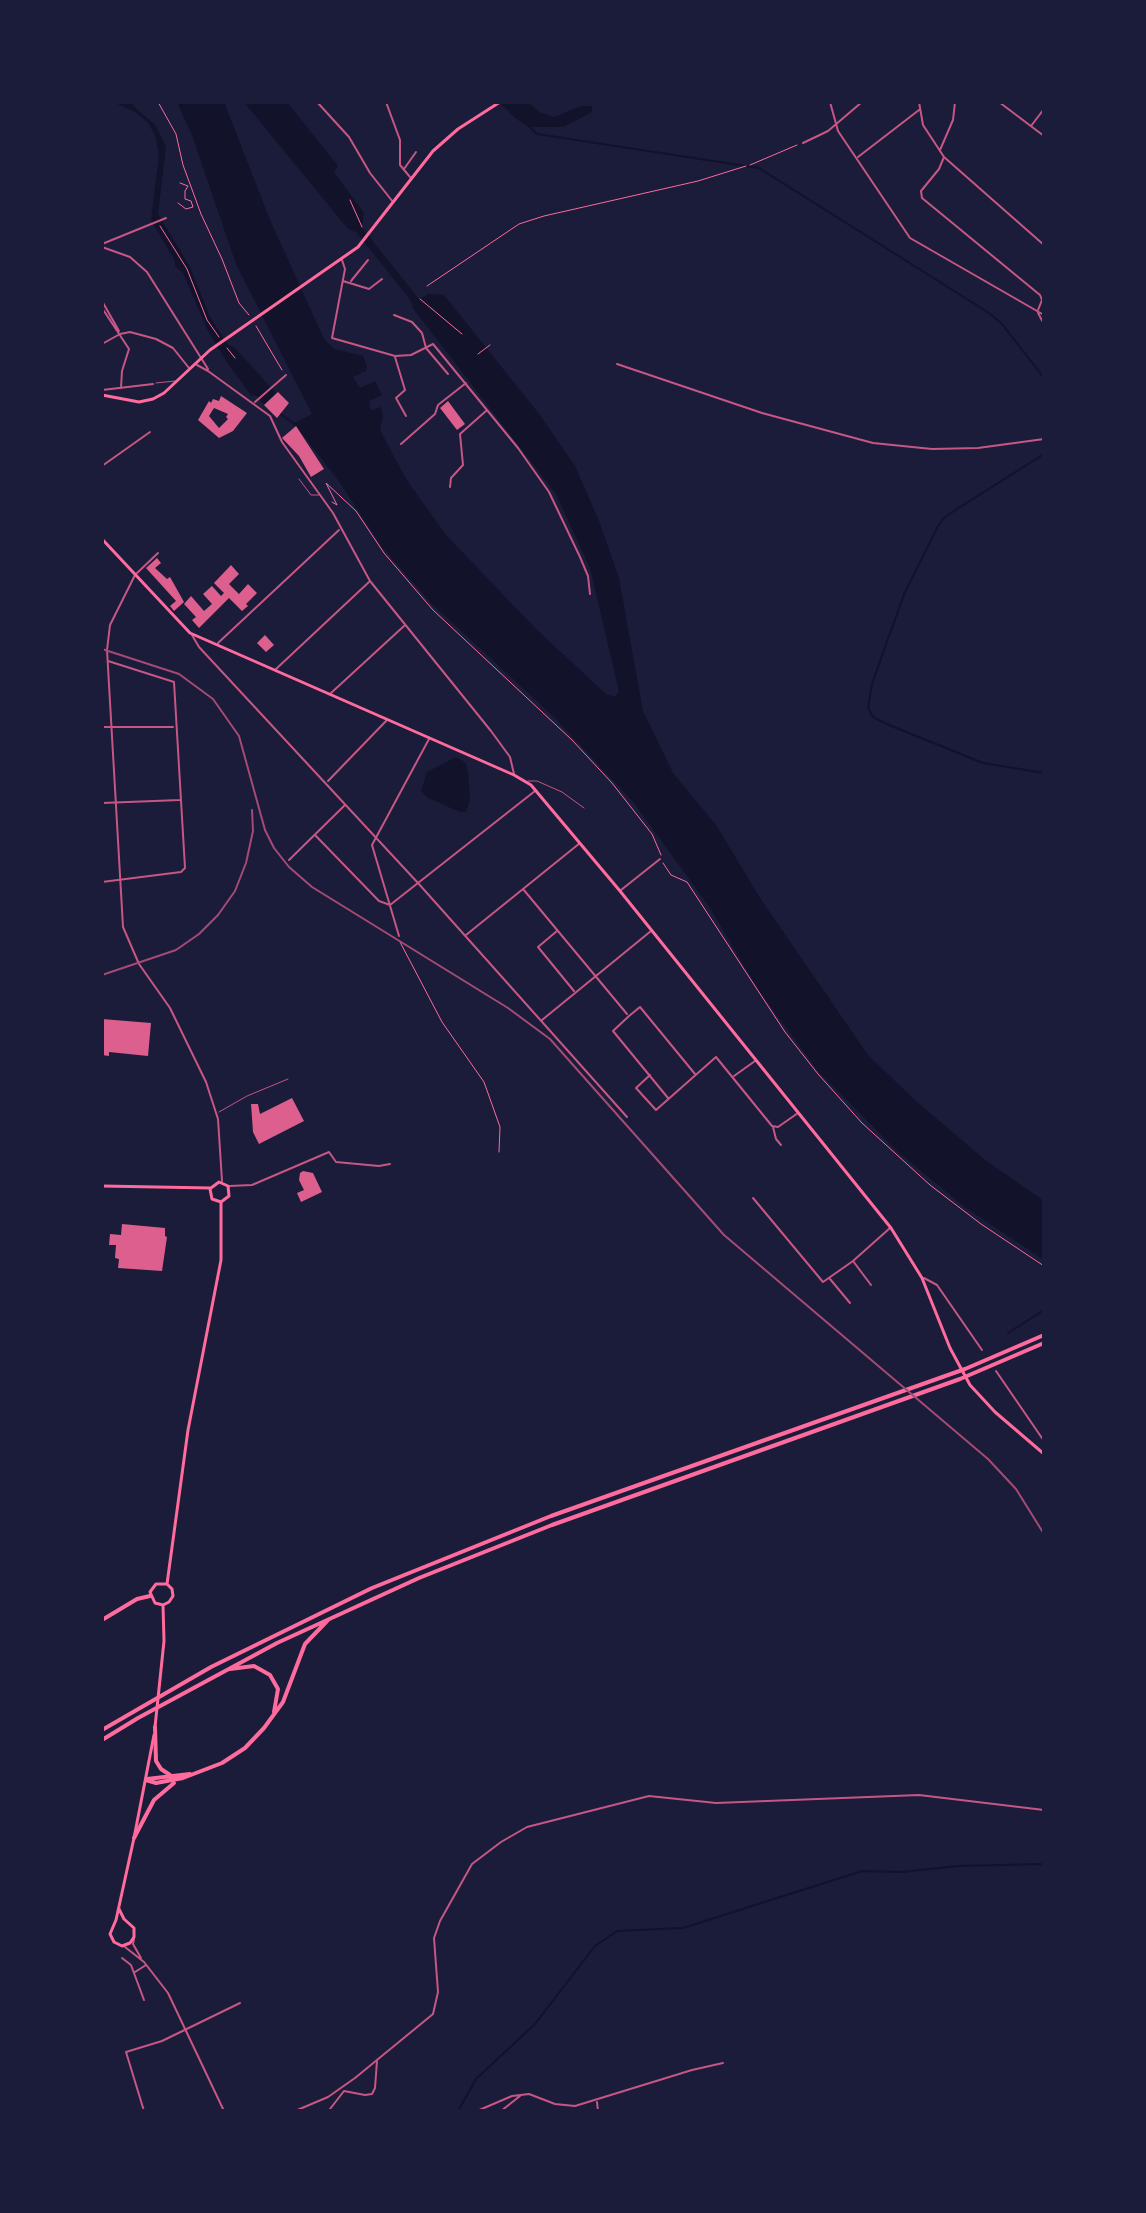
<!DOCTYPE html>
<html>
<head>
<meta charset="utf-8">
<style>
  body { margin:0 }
  #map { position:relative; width:1146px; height:2213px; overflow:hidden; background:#1b1b3a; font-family:"Roboto Condensed",sans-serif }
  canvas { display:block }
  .frame { position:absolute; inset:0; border:104px solid #1b1b3a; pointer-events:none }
</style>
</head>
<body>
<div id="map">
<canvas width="1146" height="2213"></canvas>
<div class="frame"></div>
</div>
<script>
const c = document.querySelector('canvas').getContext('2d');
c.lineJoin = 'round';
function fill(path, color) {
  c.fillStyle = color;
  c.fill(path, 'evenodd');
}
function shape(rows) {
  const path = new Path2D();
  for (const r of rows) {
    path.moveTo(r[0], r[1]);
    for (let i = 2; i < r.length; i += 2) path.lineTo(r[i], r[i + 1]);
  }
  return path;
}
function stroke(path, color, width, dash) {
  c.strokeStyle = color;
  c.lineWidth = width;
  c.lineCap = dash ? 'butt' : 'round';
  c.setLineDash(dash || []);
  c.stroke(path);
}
fill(shape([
  [113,102,129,102,156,126,166,147,158,214,190,267,209,315,217,328,228,345,234,347,276,393,264,405,257,396,251,395,228,364,208,331,183,273,175,266,175,261,151,220,159,155,156,138,148,122,135,112],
  [177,102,224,102,270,220,324,339,334,349,363,356,367,366,366,371,353,377,360,388,375,381,382,395,369,401,371,410,381,407,383,416,380,430,406,479,446,535,536,629,606,694,615,697,619,691,590,568,556,494,412,307,413,305,408,297,356,232,348,229,244,102,287,102,338,166,334,172,364,213,362,227,382,253,419,299,429,294,444,295,540,415,575,466,599,521,619,578,643,711,673,773,716,825,760,898,868,1055,916,1101,985,1160,1044,1201,1044,1260,966,1208,898,1152,819,1072,759,991,710,908,634,803,554,717,431,603,382,547,338,480,294,423,312,414,236,264,193,138],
  [499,102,528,102,539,112,554,117,581,106,592,106,592,112,563,127,529,127,515,118],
  [456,757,466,763,468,772,470,800,466,812,460,812,428,798,421,791,427,772]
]), '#12122b');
stroke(shape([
  [529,126,537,134,759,168,989,313,1002,324,1044,378],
  [279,413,296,425],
  [1044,454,957,509,945,517,938,526,905,592,890,633,872,684,868,708,873,717,889,725,983,763,1044,773],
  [1008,1333,1044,1310],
  [458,2111,476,2079,535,2024,595,1946,617,1931,683,1928,862,1871,902,1872,958,1866,1044,1864]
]), '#12122b', 2);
fill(shape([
  [278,392,289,403,277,418,264,405],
  [221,396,247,413,233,431,219,438,198,420,209,401,211,403,213,399,219,401],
  [214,408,228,414,226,417,228,419,219,428,209,416],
  [448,401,465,424,457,430,440,408],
  [296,426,324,469,311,477,299,456,282,438],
  [157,558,161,563,155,568,167,579,170,577,184,602,174,611,170,606,176,601,146,568],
  [231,565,239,574,229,584,239,594,248,584,257,593,246,604,248,606,242,611,229,598,199,628,192,620,196,617,184,604,191,596,204,611,212,604,203,594,212,586,221,596,224,593,214,583],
  [265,635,274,645,266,652,257,643],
  [102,1019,151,1023,148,1056,109,1052,109,1056,102,1055],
  [292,1098,304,1121,259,1144,253,1132,251,1104,258,1104,260,1114],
  [303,1171,313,1173,322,1192,301,1202,297,1193,304,1190,299,1180,300,1173],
  [122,1224,165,1228,165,1236,167,1237,162,1271,118,1268,119,1259,115,1258,116,1245,109,1245,110,1234,121,1235]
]), '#dd5f8e');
stroke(shape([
  [158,102,176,134,183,165,201,214,222,259,239,303,249,315],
  [750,165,797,145],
  [350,200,362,227],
  [178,203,186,209,193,207,191,201,185,199,185,191,188,186,180,183],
  [160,226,187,269,207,320,219,337],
  [427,286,519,224,544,216,698,181,746,166],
  [420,299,462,334],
  [256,326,282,370],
  [227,348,235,358],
  [478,354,490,345],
  [332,502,337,505,326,483,356,511,384,553,433,610,572,740,612,783,652,834,661,855],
  [663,863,671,875,687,882,785,1032,818,1074,862,1123,930,1185,981,1224,1044,1266],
  [400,942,442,1022,484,1082,500,1127,499,1152]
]), '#ff6b9d', 1);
stroke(shape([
  [299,479,311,495,319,495],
  [528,781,537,781,562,792,584,808],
  [219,1112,247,1096,288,1079]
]), '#c65784', 1);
stroke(shape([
  [156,383,175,381]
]), '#c65784', 1);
stroke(shape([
  [317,102,349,137,370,173,393,202],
  [386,102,400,140,400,165,410,177],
  [830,102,838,131,910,238,1044,315],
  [919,102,923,125,944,157,1044,245],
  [999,102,1044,136],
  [1031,126,1044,109],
  [803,143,828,131,862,102],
  [940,150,953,120,955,102],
  [858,157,919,110],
  [944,157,939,169,921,191,922,198,1040,295,1042,300,1038,310],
  [404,169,416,152],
  [102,244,166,218],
  [102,247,130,257,147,272,208,369],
  [342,260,345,269,332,338,395,356,411,355,433,344,518,448,549,492,580,557,588,576,590,594],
  [343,281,369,289,382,279],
  [351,281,368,260],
  [102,301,119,331],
  [102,308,129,349,122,371,121,388],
  [1038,313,1044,324],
  [394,315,412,322,422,333,426,348,448,374],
  [102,344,120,334,130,332,156,339,173,348,189,368],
  [395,357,405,390,396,398,406,416],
  [617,364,762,413,873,443,932,449,978,448,1044,439],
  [197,365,208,371,270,416,282,442,333,513,370,581,491,731,510,757,514,774],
  [102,390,153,384],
  [255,402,286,375],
  [401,444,435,414,438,405,466,383],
  [102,466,150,432],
  [450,487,451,478,463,465,460,434,486,411],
  [136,574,158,553],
  [192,635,199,647,418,883,627,1117],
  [218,643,339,530],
  [276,669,369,582],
  [331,693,404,626],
  [102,727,173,727],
  [328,781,387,720],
  [102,803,180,800],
  [315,835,379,901,390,905,535,791],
  [289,860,345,805],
  [102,882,181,872,185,868,174,682,108,661],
  [523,889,627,1014],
  [621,890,660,859],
  [557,931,538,947,574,991],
  [466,935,580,843],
  [399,936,372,845,429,739],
  [542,1020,651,931],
  [650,1075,636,1088,656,1110,716,1057,772,1126,778,1127,798,1113],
  [734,1076,755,1061],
  [668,1098,613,1031,629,1016,640,1007,695,1074],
  [773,1127,776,1139,781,1145],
  [229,1186,252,1185,329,1152,336,1162,379,1166,390,1164],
  [753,1198,823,1282,853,1261,890,1228],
  [853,1261,871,1285],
  [924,1278,937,1285,982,1350],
  [830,1279,850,1303],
  [996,1371,1044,1441],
  [122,1958,131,1965,144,2000],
  [135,1972,146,1965],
  [344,2091,365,2095,372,2094,375,2088,377,2061],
  [597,2102,598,2111],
  [330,2109,344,2091],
  [144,2111,126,2052,162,2041,240,2003],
  [477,2111,512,2096,529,2094,555,2104,575,2106,692,2070,723,2063],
  [501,2111,520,2096]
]), '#c65784', 2);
stroke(shape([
  [135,575,110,625,107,650,123,927,139,964,170,1008,206,1082,218,1119,222,1181],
  [134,1939,133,1944,141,1958],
  [125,1947,144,1962,168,1993,224,2111],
  [295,2111,328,2097,355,2078,433,2014,438,1992,434,1938,440,1921,472,1864,501,1842,527,1827,649,1796,716,1803,919,1795,1044,1810],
  [314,2111,369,2111]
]), '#c65784', 2);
stroke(shape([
  [102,395,139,402,153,399,164,393,210,350,358,247,433,151,458,129,500,102],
  [102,539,190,633,514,775,531,785,620,891,891,1228,922,1278,950,1348,970,1385,995,1412,1044,1454],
  [102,1186,211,1188],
  [211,1188,219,1182,228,1186,229,1196,221,1202],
  [210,1189,212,1199,221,1202],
  [163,1605,169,1602,173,1596,172,1589,167,1584,188,1430,221,1260,221,1202],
  [163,1605,155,1603,150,1592,156,1584,167,1584],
  [155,1727,164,1641,163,1605],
  [110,1934,116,1920,134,1838,154,1735],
  [110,1934,114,1942,122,1946,130,1943,134,1937,134,1928,124,1919,119,1909]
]), '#ff6b9d', 3);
stroke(shape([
  [102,1620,137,1599,150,1596],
  [230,1669,254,1666,270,1675,278,1689,274,1712],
  [155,1727,156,1761,161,1769,170,1775],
  [102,1730,211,1667,372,1588,551,1516,965,1369,1044,1335],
  [102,1740,138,1718,277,1643,419,1578,552,1525,960,1379,1044,1343],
  [147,1779,190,1774],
  [146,1780,156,1783,183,1778,222,1763,245,1748,264,1728,283,1702,305,1644,328,1620],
  [134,1838,154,1800,174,1783]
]), '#ff6b9d', 4);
stroke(shape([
  [102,649,179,674,213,699,239,736,265,830,274,848,289,867,312,887,508,1008,550,1039,724,1235,988,1459,1016,1489,1044,1534],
  [102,975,176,950,199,934,218,915,235,891,246,863,253,831,252,810]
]), '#a44b75', 2);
</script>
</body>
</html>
